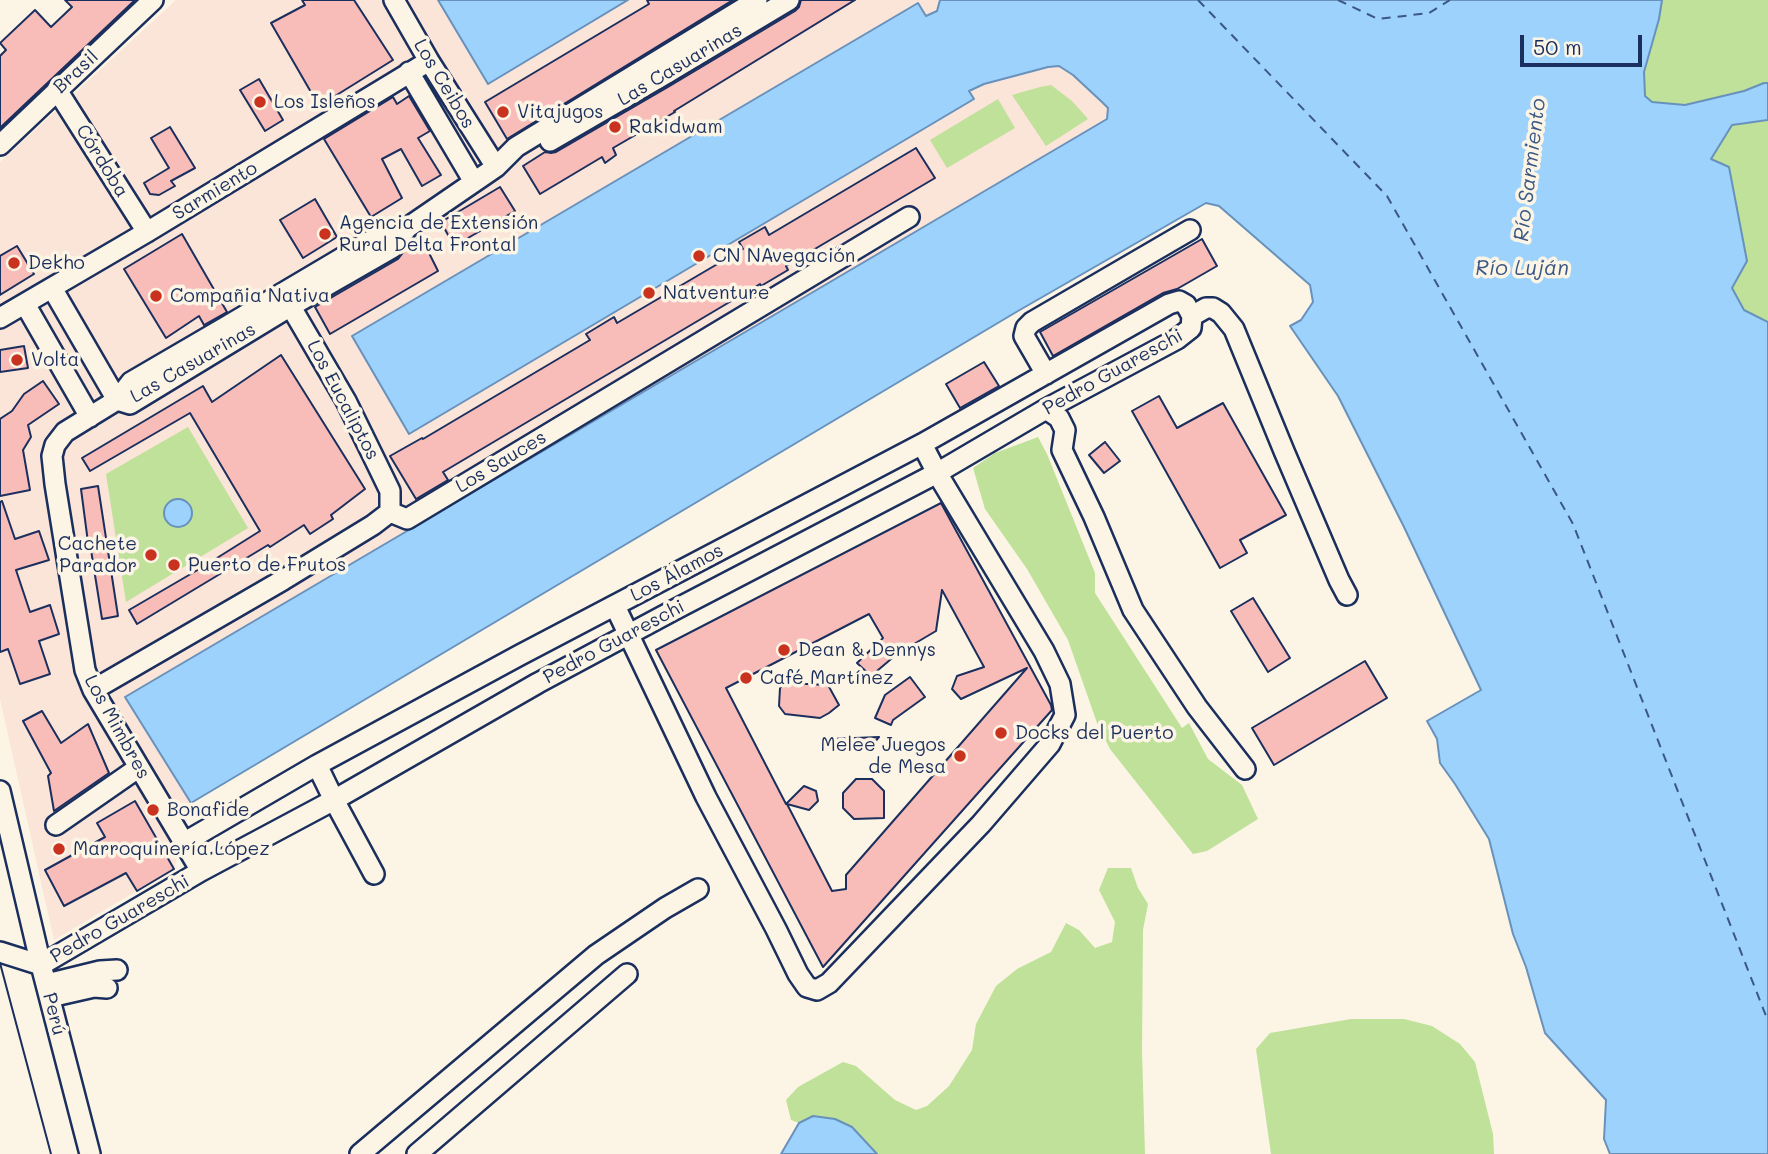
<!DOCTYPE html>
<html>
<head>
<meta charset="utf-8">
<style>
  body { margin:0 }
  #map { position:relative; width:1768px; height:1154px; overflow:hidden; background:#fcf5e5; font-family:Mali,sans-serif }
  canvas { display:block }
  .scale { position:absolute; left:1520px; top:35px; width:122px; height:32px; box-sizing:border-box; border:4px solid #1b2f5e; border-top:0; padding-left:9px; font-size:21px; line-height:24px; white-space:nowrap; color:#1b2f5e; -webkit-text-stroke:5px #fcf5e5; paint-order:stroke }
</style>
</head>
<body>
<div id="map">
<canvas width="1768" height="1154"></canvas>
<div class="scale">50 m</div>
</div>
<script>
const c = document.querySelector('canvas').getContext('2d');
c.lineJoin = 'round';
function fill(path, color) {
  c.fillStyle = color;
  c.fill(path, 'evenodd');
}
function shape(rows) {
  const path = new Path2D();
  for (const r of rows) {
    if (r.length === 3) {
      path.moveTo(r[0] + r[2], r[1]);
      path.arc(r[0], r[1], r[2], 0, 2 * Math.PI);
      continue;
    }
    path.moveTo(r[0], r[1]);
    for (let i = 2; i < r.length; i += 2) path.lineTo(r[i], r[i + 1]);
  }
  return path;
}
function stroke(path, color, width, dash) {
  c.strokeStyle = color;
  c.lineWidth = width;
  c.lineCap = dash ? 'butt' : 'round';
  c.setLineDash(dash || []);
  c.stroke(path);
}
function label(font, color, halo, rows, align = 'center') {
  c.font = font + ' Mali,sans-serif';
  c.lineWidth = 7;
  c.setLineDash([]);
  c.textBaseline = 'middle';
  c.strokeStyle = halo;
  c.fillStyle = color;
  for (const [text, x, y, turn = 0] of rows) {
    c.save();
    c.translate(x, y);
    c.rotate((+turn || 0) * Math.PI / 180);
    c.textAlign = isNaN(turn) ? turn : align;
    if (halo) c.strokeText(text, 0, 0);
    c.fillText(text, 0, 0);
    c.restore();
  }
}
fill(shape([
  [176,0,438,0,488,84,628,0,940,0,937,12,926,16,917,3,352,336,409,433,974,98,969,91,984,84,1048,67,1059,66,1073,75,1102,102,1108,108,1107,119,125,698,191,803,174,869,54,940,0,699,0,162]
]), '#fbe4d8');
fill(shape([
  [1662,0,1768,0,1768,83,1764,83,1744,91,1685,105,1652,103,1645,96,1644,72,1659,19],
  [1051,85,1072,101,1088,119,1046,146,1012,95,1040,87],
  [998,99,1015,128,947,168,930,140],
  [1768,121,1768,322,1744,310,1732,288,1747,261,1729,167,1711,159,1732,125],
  [188,427,248,528,126,602,106,474],
  [1038,437,1047,454,1095,573,1095,593,1182,728,1189,723,1208,759,1242,785,1258,819,1207,851,1193,854,1110,749,1097,723,1068,640,1027,569,985,509,973,468,995,453],
  [1108,868,1131,868,1138,888,1148,904,1143,930,1142,1051,1145,1154,877,1154,870,1147,813,1116,799,1123,791,1120,786,1100,798,1087,843,1062,856,1066,895,1100,916,1110,927,1106,949,1086,972,1050,976,1024,996,986,1017,969,1051,952,1066,923,1079,930,1095,948,1112,942,1115,922,1099,890],
  [1351,1019,1404,1019,1432,1026,1460,1044,1475,1062,1493,1134,1494,1154,1271,1154,1256,1049,1270,1033]
]), '#bfe19a');
const water = shape([
  [438,0,628,0,488,84,438,0],
  [940,0,1662,0,1659,19,1644,72,1645,96,1652,102,1685,105,1744,91,1764,83,1768,83,1768,120,1732,125,1711,159,1729,167,1747,261,1732,288,1744,310,1768,322,1768,1154,1610,1154,1604,1139,1606,1100,1545,1033,1526,967,1513,934,1489,839,1455,784,1440,763,1437,739,1427,721,1481,690,1404,527,1338,396,1290,326,1301,320,1313,302,1310,285,1219,206,1206,203,1018,311,191,803,125,697,1107,119,1108,108,1102,102,1073,75,1059,66,1048,67,984,84,969,91,974,99,409,434,352,336,918,3,926,16,937,11,940,0],
  [178,513,14],
  [813,1116,835,1119,852,1127,877,1154,781,1154,799,1123,813,1116]
]);
fill(water, '#9cd2fb');
stroke(water, '#6891bc', 2);
stroke(shape([
  [1198,0,1387,196,1573,524,1768,1021],
  [1338,0,1378,19,1429,13,1450,0]
]), '#3b5885', 2, [9, 7]);
const building = shape([
  [65,0,135,0,0,128,0,56,6,50,0,43,35,10,51,27,72,7,65,0],
  [302,0,354,0,393,60,319,106,271,23,305,5,302,0],
  [647,0,733,0,507,139,485,102,649,4,647,0],
  [801,0,855,0,674,111,675,112,613,148,616,155,605,163,602,157,540,194,523,166,545,152,551,153,556,152,668,87,795,11,799,7,801,0],
  [259,79,283,120,265,131,240,90,259,79],
  [409,96,430,131,418,138,441,175,422,186,401,149,382,159,402,198,371,217,324,139,393,97,397,104,409,96],
  [170,127,195,168,171,181,175,186,159,195,150,194,144,183,169,168,151,138,170,127],
  [916,148,935,178,786,266,788,270,761,286,760,284,443,472,448,480,416,499,390,456,422,438,423,439,590,340,586,334,614,317,617,323,743,249,739,242,765,227,769,235,916,148],
  [500,187,515,211,454,246,441,222,500,187],
  [315,199,337,237,303,258,280,220,315,199],
  [182,234,227,312,204,325,199,316,166,338,124,269,182,234],
  [421,237,438,271,330,334,315,307,398,259,412,241,421,237],
  [1202,239,1217,266,1177,289,1163,293,1053,356,1040,332,1202,239],
  [17,246,34,274,0,295,0,256,17,246],
  [24,346,28,368,0,372,0,350,24,346],
  [281,355,365,489,331,515,333,519,310,534,304,525,270,547,268,545,137,624,129,610,201,568,260,531,190,413,90,471,82,458,203,386,212,402,281,355],
  [984,362,999,386,960,408,946,384,984,362],
  [43,381,59,404,28,425,31,437,23,450,30,490,0,496,0,419,12,411,24,394,43,381],
  [1159,396,1177,428,1223,403,1286,515,1240,540,1247,553,1220,568,1132,411,1159,396],
  [1105,442,1120,461,1104,473,1089,455,1105,442],
  [98,486,118,616,102,619,91,550,89,550,81,489,98,486],
  [2,501,15,539,39,531,49,560,16,570,30,612,50,605,59,634,39,641,50,674,20,684,8,649,0,652,0,502,2,501],
  [941,503,1051,705,1052,710,823,967,656,650,941,503],
  [942,590,984,667,957,676,952,689,961,699,1027,668,846,875,846,889,832,891,787,804,809,810,818,801,816,791,804,786,786,804,726,688,869,614,883,638,857,663,871,676,897,654,936,631,942,590],
  [1253,598,1290,658,1268,672,1231,611,1253,598],
  [1365,661,1387,698,1274,765,1252,728,1365,661],
  [910,677,925,697,893,720,891,725,875,718,885,695,910,677],
  [786,683,828,685,839,705,829,713,820,718,785,714,779,706,780,688,786,683],
  [42,711,61,743,88,724,109,773,54,811,48,776,51,773,23,721,42,711],
  [879,737,867,751,830,746,830,739,879,737],
  [856,779,872,779,884,791,884,818,854,819,843,808,843,793,856,779],
  [135,801,174,869,137,891,126,873,64,906,45,870,105,837,97,823,135,801]
]);
fill(building, '#f9bdb9');
stroke(building, '#1b2f5e', 2);
const minor = shape([
  [394,0,429,61,496,167],
  [409,72,474,182],
  [57,90,147,232],
  [550,141,662,76,789,0],
  [0,145,153,0],
  [52,288,117,400,131,382,227,326,384,233,407,228],
  [284,295,346,401,373,456,390,491,390,512],
  [25,304,90,417],
  [1192,316,1206,308,1213,308,1221,313,1234,329,1284,451,1339,580,1347,595],
  [0,318,147,232,429,61],
  [1046,374,1024,336,1026,328,1032,322,1190,230],
  [1046,409,1059,418,1065,430,1062,450,1094,517,1133,610,1197,707,1245,769],
  [390,512,407,519,909,217],
  [615,606,706,797,776,929,798,974,807,987,817,990,829,983,981,824,1050,744,1065,715,1060,684,1044,651,937,473,922,444],
  [93,690,283,580,373,525,390,512],
  [317,765,334,800,374,874],
  [0,791,41,965,90,1154],
  [56,825,138,768],
  [201,871,93,690,85,670,55,484,52,456,55,445,65,432,117,400,130,404,291,306,392,248,407,228,496,167,516,147,757,0],
  [0,952,41,965],
  [41,965,201,871,334,800,538,683,676,609,937,473,1046,409,1177,339,1191,328,1192,316,1186,305,1179,301,1169,304,922,444,520,655,317,765,185,842],
  [47,984,100,971,117,970],
  [50,997,94,987,107,988],
  [360,1154,596,955,665,908,698,889],
  [417,1154,627,974]
]);
stroke(minor, '#1b2f5e', 24);
stroke(minor, '#fcf5e5', 19);
stroke(shape([
  [0,963,51,1154]
]), '#1b2f5e', 2);
for (const [x, y, r, color] of [
  [260,102,7,"#c8321e"],
  [503,112,7,"#c8321e"],
  [615,127,7,"#c8321e"],
  [325,234,7,"#c8321e"],
  [699,256,7,"#c8321e"],
  [14,263,7,"#c8321e"],
  [649,293,7,"#c8321e"],
  [156,296,7,"#c8321e"],
  [17,360,7,"#c8321e"],
  [151,555,7,"#c8321e"],
  [174,565,7,"#c8321e"],
  [784,650,7,"#c8321e"],
  [746,678,7,"#c8321e"],
  [1001,733,7,"#c8321e"],
  [960,756,7,"#c8321e"],
  [153,810,7,"#c8321e"],
  [59,849,7,"#c8321e"]
]) {
  const dot = new Path2D();
  dot.arc(x, y, r, 0, 2 * Math.PI);
  c.fillStyle = color;
  c.fill(dot);
  stroke(dot, '#fcf5e5', 2.5);
}
label('19px', '#1b2f5e', '#fcf5e5', [
  ["Las Casuarinas",680,65,-31],
  ["Brasil",76,72,-43],
  ["Los Ceibos",444,84,59],
  ["Córdoba",102,161,58],
  ["Sarmiento",215,191,-31],
  ["Las Casuarinas",193,363,-30],
  ["Pedro Guareschi",1113,372,-29],
  ["Los Eucaliptos",343,400,62],
  ["Los Sauces",501,462,-31],
  ["Los Álamos",677,573,-28],
  ["Pedro Guareschi",614,642,-28],
  ["Los Mimbres",117,727,61],
  ["Pedro Guareschi",120,919,-30],
  ["Perú",54,1014,76]
]);
label('19px', '#1b2f5e', '#fcf5e5', [
  ["Los Isleños",274,102],
  ["Vitajugos",517,112],
  ["Rakidwam",629,127],
  ["Agencia de Extensión",339,223],
  ["Rural Delta Frontal",339,245],
  ["CN NAvegación",713,256],
  ["Dekho",28,263],
  ["Natventure",663,293],
  ["Compañia Nativa",170,296],
  ["Volta",31,360],
  ["Cachete",137,544,"right"],
  ["Parador",137,566,"right"],
  ["Puerto de Frutos",188,565],
  ["Dean & Dennys",798,650],
  ["Café Martínez",760,678],
  ["Docks del Puerto",1015,733],
  ["Melee Juegos",946,745,"right"],
  ["de Mesa",946,767,"right"],
  ["Bonafide",167,810],
  ["Marroquinería López",73,849]
], 'left');
label('italic 21px', '#3b5885', '#fcf5e5', [
  ["Río Sarmiento",1530,170,-83],
  ["Río Luján",1522,269]
]);
</script>
</body>
</html>
